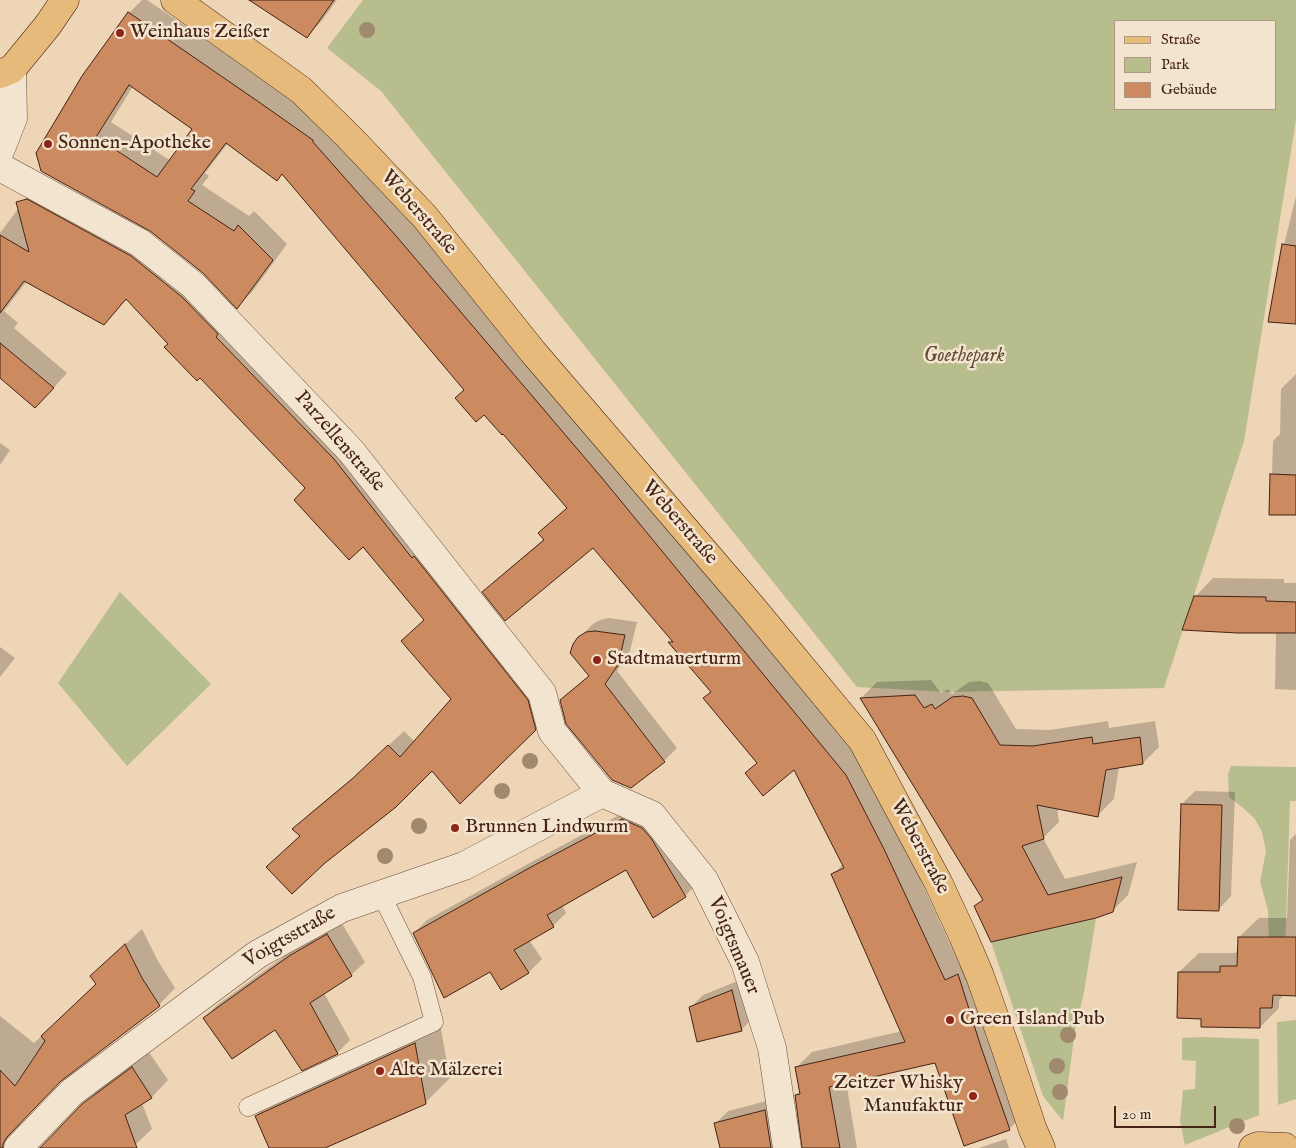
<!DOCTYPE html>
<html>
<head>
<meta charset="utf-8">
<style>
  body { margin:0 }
  #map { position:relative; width:1296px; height:1148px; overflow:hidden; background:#edd5b5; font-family:"IM FELL English",serif }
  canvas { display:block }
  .legend { position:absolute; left:1114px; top:20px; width:162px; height:90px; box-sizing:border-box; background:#f3e4cf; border:1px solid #ad9785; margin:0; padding:6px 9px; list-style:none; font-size:15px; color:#452315 }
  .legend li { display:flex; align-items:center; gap:10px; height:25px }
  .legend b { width:25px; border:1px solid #ad9785 }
  .scale { position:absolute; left:1114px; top:1106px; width:102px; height:22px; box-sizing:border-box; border:2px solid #452315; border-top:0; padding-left:6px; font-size:15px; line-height:18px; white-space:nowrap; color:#452315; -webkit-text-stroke:4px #f3e4cf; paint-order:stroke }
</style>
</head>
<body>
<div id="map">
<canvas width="1296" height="1148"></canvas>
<ul class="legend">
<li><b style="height:6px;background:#e6ba7a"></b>Straße</li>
<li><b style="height:14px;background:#b8bd8e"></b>Park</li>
<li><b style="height:14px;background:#cb8a5f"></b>Gebäude</li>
</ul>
<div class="scale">20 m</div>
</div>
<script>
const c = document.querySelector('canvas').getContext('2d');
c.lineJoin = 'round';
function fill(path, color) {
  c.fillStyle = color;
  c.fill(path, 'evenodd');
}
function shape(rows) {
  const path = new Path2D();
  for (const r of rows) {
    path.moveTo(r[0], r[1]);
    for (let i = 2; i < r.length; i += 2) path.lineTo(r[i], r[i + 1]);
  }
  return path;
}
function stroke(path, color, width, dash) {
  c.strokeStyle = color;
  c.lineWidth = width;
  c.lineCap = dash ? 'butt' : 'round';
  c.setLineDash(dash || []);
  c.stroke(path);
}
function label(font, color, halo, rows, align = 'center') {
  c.font = font + ' "IM FELL English",serif';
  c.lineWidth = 5;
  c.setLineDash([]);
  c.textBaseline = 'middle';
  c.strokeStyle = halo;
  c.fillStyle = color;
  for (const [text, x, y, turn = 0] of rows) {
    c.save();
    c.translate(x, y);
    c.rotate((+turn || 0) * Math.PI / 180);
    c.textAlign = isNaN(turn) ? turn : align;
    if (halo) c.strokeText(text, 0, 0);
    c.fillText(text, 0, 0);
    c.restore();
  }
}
fill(shape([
  [363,0,1296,0,1296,120,1244,441,1164,688,947,692,857,687,381,91,327,48],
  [1115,21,1275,21,1275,109,1115,109],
  [120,592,211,684,127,766,58,683],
  [1231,766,1296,767,1296,801,1290,801,1285,953,1269,951,1268,910,1260,882,1266,851,1262,832,1255,819,1243,808,1229,797,1228,774],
  [1096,918,1084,992,1075,1030,1063,1121,1043,1096,991,942],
  [1296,1020,1296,1099,1278,1105,1277,1022],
  [1201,1037,1259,1039,1259,1115,1185,1145,1180,1121,1183,1090,1195,1089,1196,1061,1182,1060,1182,1038]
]), '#b8bd8e');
fill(shape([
  [142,0,147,0,272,85,327,125,412,222,617,463,861,759,899,833,960,966,973,959,1024,1114,1009,1129,936,1061,846,1082,857,1148,803,1148,796,1095,801,1091,796,1068,812,1052,902,1031,833,875,843,864,794,768,747,773,758,762,712,691,670,642,672,640,594,547,484,592,499,577,544,539,540,533,568,507,465,390,283,173,277,179,228,143,205,173,209,176,202,185,249,216,254,211,287,244,252,292,237,307,204,272,150,230,42,170,129,13],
  [133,86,194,129,171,161,111,122],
  [253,0,337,0,320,23,307,36],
  [40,186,197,282,550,715,535,730,432,769,301,836,294,829,309,814,368,765,404,731,415,742,452,699,425,620,363,545,307,488,127,299,104,324,27,281,4,311,18,323,14,328,67,373,50,392,0,376,0,233,24,201],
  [1296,196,1296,323,1283,249],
  [1296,374,1296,514,1271,514,1273,441,1280,434,1281,389],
  [0,443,10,450,0,465],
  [1213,578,1284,579,1284,583,1296,583,1296,690,1275,689,1276,632,1195,597],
  [609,618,637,622,630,651,617,671,677,748,664,761,561,700,590,675,579,638,593,624,600,620],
  [0,647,15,658,0,677],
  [931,680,941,693,948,689,952,694,969,682,980,681,988,683,1016,729,1050,730,1108,721,1109,728,1155,721,1159,747,1143,763,1119,766,1114,799,1098,815,1057,807,1059,822,1043,838,1065,879,1137,862,1128,895,1112,911,976,907,984,899,861,698,877,682],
  [1195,791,1235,792,1231,896,1218,910,1182,804],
  [636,806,698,883,685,896,626,868,562,905,566,913,553,926,529,940,542,959,529,972,502,988,490,970,414,933,427,920,535,860],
  [1296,834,1296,994,1285,994,1279,1000,1279,1008,1260,1027,1202,1018,1179,972,1199,953,1235,953,1239,949,1239,937,1259,918,1287,918,1290,840],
  [341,922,365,962,351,975,324,993,350,1040,337,1053,276,1028,204,1018,217,1005,304,942],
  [142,929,158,961,175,988,159,1005,62,1078,23,1119,19,1127,19,1136,32,1147,40,1147,46,1144,100,1088,149,1052,168,1080,152,1097,142,1103,152,1129,135,1145,127,1148,0,1148,0,1016,34,1043,97,984,91,976],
  [745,978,754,1017,741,1030,690,1008,703,995],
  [439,1019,450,1078,425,1103,322,1148,270,1148,256,1116,281,1091],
  [778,1098,784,1148,721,1148,715,1124,728,1111],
  [1006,1139,1009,1148,979,1148]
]), '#0003');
const building = shape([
  [249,0,334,0,307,38,249,0],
  [128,12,256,100,313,140,313,142,397,237,602,478,846,775,884,849,945,980,958,974,981,1047,1010,1130,964,1146,935,1063,829,1087,840,1148,802,1148,795,1095,800,1094,795,1067,905,1042,831,874,844,868,794,770,763,796,745,773,757,763,703,698,711,692,668,642,673,642,593,548,505,621,482,592,544,540,538,533,567,508,503,434,502,435,484,415,476,422,455,398,464,390,282,174,277,181,226,143,191,189,195,191,188,201,234,231,238,225,273,260,237,309,203,273,150,231,41,171,36,153,82,76,128,12],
  [129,85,192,129,157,177,96,137,129,85],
  [27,199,131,256,182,297,218,334,216,337,334,459,412,558,414,556,528,700,536,730,460,804,432,771,396,807,325,863,292,894,266,867,300,836,292,829,352,779,388,745,400,757,451,699,401,641,424,620,363,547,349,560,294,500,305,488,200,378,197,381,164,347,168,344,126,299,104,325,24,281,0,313,0,235,29,252,16,202,27,199],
  [1282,244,1296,246,1296,324,1268,322,1282,244],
  [0,343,54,388,35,408,0,378,0,343],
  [1270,474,1296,475,1296,515,1269,515,1270,474],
  [1194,596,1266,597,1266,601,1296,602,1296,633,1238,633,1182,630,1194,596],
  [595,631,625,635,618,665,605,684,665,762,631,788,612,780,566,724,560,700,589,676,570,653,573,644,578,637,586,632,595,631],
  [915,695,924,708,932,704,935,709,952,697,963,696,972,698,1000,745,1033,746,1092,737,1093,744,1140,737,1143,764,1106,770,1098,817,1037,805,1044,839,1022,846,1048,895,1122,877,1113,912,1096,918,991,942,974,906,983,900,860,698,915,695],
  [1181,804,1222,805,1219,911,1178,910,1181,804],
  [622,819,642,828,651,838,686,897,653,918,626,870,547,915,554,927,514,950,529,973,501,990,490,972,444,998,413,933,531,867,622,819],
  [327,934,352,976,310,1003,338,1054,302,1071,275,1030,232,1059,203,1018,289,956,327,934],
  [1238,937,1296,937,1296,996,1273,995,1272,1008,1260,1008,1260,1028,1201,1027,1201,1019,1177,1018,1178,972,1220,972,1220,966,1237,966,1238,937],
  [125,944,142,978,160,1006,61,1081,7,1137,3,1144,3,1148,0,1148,0,1070,15,1086,45,1041,41,1036,96,984,90,976,125,944],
  [732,990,742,1031,697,1042,689,1007,732,990],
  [415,1043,426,1104,325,1148,269,1148,255,1116,415,1043],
  [132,1067,152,1098,125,1115,137,1148,40,1148,82,1104,132,1067],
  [765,1110,771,1148,720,1148,714,1123,765,1110]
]);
fill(building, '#cb8a5f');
stroke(building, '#452315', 1);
const service = shape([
  [248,1107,434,1022,422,977,381,894]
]);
const minor = shape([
  [0,151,13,118,12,69],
  [0,167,140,243,193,285,351,451,542,693,552,731,602,793,652,815,704,880,745,962,772,1048,787,1148],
  [18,1148,72,1092,258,954,342,908,464,866,602,793]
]);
const primary = shape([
  [175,0,301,90,349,137,425,217,533,352,751,606,862,740,938,882,963,936,980,976,1007,1052,1033,1130,1041,1148],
  [0,74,12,69,48,25,65,0],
  [1253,1148,1258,1146,1285,1147]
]);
stroke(service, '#6f503d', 19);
stroke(minor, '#6f503d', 29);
stroke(primary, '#452315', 29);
stroke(service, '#f3e4cf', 18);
stroke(minor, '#f3e4cf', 28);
stroke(primary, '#e6ba7a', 28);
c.fillStyle = '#a1896e';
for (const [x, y] of [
  [367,30],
  [530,761],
  [502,791],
  [419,826],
  [385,856],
  [1068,1035],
  [1057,1066],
  [1060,1092],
  [1237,1126]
]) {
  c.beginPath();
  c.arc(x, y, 8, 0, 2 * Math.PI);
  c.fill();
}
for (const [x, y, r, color] of [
  [120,33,5,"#8f2418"],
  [48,144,5,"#8f2418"],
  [597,660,5,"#8f2418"],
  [455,828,5,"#8f2418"],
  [950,1020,5,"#8f2418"],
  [380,1071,5,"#8f2418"],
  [973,1096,5,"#8f2418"]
]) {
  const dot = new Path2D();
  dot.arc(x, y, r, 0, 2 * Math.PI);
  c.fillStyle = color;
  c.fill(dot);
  stroke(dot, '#f3e4cf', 2);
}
label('20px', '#452315', '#f3e4cf', [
  ["Weinhaus Zeißer",130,33],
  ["Sonnen-Apotheke",58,144],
  ["Stadtmauerturm",607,660],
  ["Brunnen Lindwurm",465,828],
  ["Green Island Pub",960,1020],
  ["Alte Mälzerei",390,1071],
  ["Zeitzer Whisky",963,1084,"right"],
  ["Manufaktur",963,1107,"right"]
], 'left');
label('20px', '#452315', '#f3e4cf', [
  ["Weberstraße",418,213,49],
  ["Parzellenstraße",339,442,49],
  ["Weberstraße",679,523,49],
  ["Weberstraße",919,847,62],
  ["Voigtsstraße",290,938,-30],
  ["Voigtsmauer",733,946,67]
]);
label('italic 20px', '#624a33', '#f3e4cf', [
  ["Goethepark",964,357]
]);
</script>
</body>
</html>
